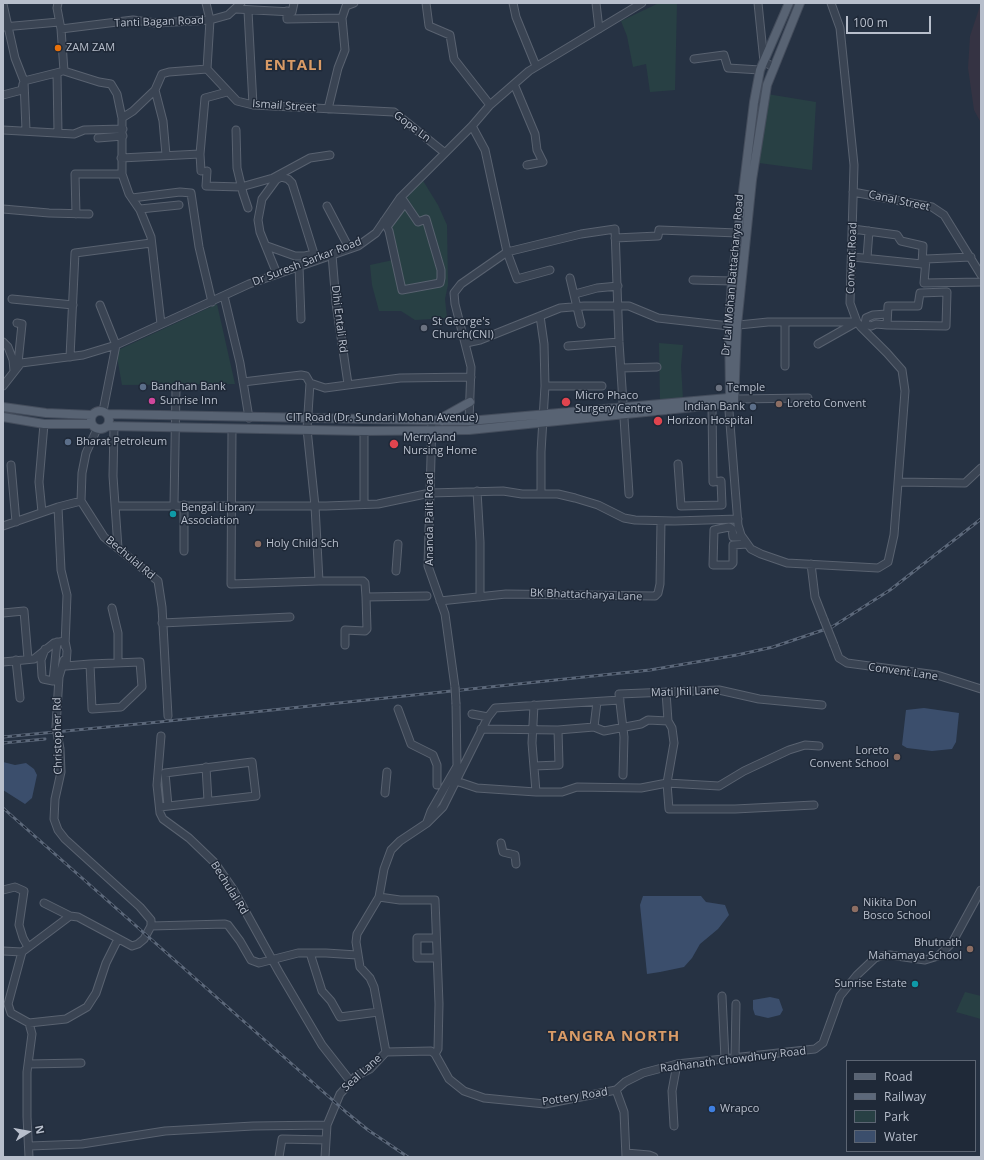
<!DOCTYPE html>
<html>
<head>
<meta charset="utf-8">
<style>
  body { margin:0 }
  #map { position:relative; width:984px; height:1160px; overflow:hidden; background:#263243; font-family:"Open Sans",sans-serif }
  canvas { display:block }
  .frame { position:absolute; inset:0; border:4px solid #b8bfcc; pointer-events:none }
  .legend { position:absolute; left:846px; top:1060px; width:130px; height:92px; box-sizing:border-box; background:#1f2938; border:1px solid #5c6573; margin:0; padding:5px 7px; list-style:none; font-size:12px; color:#b8bfcc }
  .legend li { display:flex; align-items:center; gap:8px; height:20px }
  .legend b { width:20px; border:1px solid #5c6573 }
  .north { position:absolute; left:8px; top:1112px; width:40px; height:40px; -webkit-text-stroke:3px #1f2938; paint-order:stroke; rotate:79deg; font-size:11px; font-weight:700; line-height:16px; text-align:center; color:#b8bfcc }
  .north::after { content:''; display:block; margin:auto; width:14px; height:18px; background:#b8bfcc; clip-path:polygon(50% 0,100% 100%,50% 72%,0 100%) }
  .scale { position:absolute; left:846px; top:16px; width:85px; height:18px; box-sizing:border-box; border:2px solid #b8bfcc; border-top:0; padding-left:5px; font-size:12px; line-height:14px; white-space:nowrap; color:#b8bfcc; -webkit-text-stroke:3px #1f2938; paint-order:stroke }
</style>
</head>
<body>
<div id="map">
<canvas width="984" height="1160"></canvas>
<div class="frame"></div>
<ul class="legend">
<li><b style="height:5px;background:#586373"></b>Road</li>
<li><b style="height:5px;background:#5c687a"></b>Railway</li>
<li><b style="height:11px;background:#284044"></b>Park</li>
<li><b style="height:11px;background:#3b4e6c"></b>Water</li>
</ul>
<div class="north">N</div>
<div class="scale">100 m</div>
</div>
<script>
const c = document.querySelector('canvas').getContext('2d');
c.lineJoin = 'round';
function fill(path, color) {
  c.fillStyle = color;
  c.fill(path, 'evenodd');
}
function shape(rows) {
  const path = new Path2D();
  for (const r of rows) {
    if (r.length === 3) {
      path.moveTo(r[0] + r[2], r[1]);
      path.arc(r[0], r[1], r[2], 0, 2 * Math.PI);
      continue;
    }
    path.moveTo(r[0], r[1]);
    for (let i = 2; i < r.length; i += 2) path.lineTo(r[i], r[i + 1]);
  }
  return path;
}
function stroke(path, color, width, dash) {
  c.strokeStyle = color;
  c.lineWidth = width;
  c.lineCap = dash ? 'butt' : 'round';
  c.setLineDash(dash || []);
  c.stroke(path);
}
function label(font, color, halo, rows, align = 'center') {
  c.font = font + ' "Open Sans",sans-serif';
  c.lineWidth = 3;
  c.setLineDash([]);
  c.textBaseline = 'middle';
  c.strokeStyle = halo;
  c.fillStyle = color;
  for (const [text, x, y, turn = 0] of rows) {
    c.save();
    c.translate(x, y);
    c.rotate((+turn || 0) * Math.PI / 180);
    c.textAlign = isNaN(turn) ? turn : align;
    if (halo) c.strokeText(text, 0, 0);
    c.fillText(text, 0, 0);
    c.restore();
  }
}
fill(shape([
  [981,3,981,123,974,110,968,68,970,36]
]), '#353343');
fill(shape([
  [659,3,677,3,675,90,650,92,646,64,633,67,627,36,621,21],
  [767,94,816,102,812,170,759,163],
  [422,179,438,205,447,225,448,285,445,299,447,318,415,320,401,311,379,311,372,285,370,265,393,260,384,227],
  [217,304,235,384,122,385,116,351],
  [659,343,683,345,681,366,683,399,660,402],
  [965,992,981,996,981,1019,956,1012]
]), '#284044');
fill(shape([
  [924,708,959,713,956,742,952,749,932,751,907,748,902,745,906,710],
  [3,762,15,765,26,763,34,769,37,775,32,798,25,804,3,790],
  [643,896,701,896,706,902,725,905,729,915,718,929,700,944,692,958,684,967,660,972,647,974,640,905],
  [770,997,779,999,783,1010,780,1015,768,1018,755,1015,753,1009,753,1000]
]), '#3b4e6c');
const minor = shape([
  [58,3,57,8,61,29,64,71],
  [426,3,429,26,450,35,454,59,490,105],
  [513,3,516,17,536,66],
  [596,3,599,29],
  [758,3,764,62,774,67],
  [3,4,15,58,24,81,26,130],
  [236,9,292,12,294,3],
  [248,11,253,105],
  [287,11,287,19,342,18],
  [3,27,59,22],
  [61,29,133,20,156,23,210,20,206,3],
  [694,59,724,55,728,68,760,70],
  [207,69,237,101,253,105,394,112,445,153],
  [64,71,99,82,111,84,117,94,122,118],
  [57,73,58,133],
  [24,81,60,72],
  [514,84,535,134,537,150,543,162,527,165],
  [155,90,163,121,166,155],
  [3,95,22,90,23,84],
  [328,109,338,68,345,50,342,18,346,6,354,3],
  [472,126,485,150,507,252,517,279,550,270],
  [3,130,74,134,84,130,123,129],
  [236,130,237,168,243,193,248,208],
  [98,138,123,136],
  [121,158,200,154],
  [201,171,200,154,205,98,227,92],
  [207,171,206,186,241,187,273,178,310,158,330,155],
  [853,192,932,207,944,215,981,275],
  [132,198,180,192,191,193,199,247,212,302],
  [327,206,349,248],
  [3,209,49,213,89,214],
  [140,209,179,205],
  [76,214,75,174,122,174],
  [384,221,389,231,402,290,440,283,441,278,441,270,426,219,418,222,401,197],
  [387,227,405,203],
  [615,238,658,236,659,230,738,233],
  [267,246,295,256,305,256,314,254],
  [332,255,336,303,348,384],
  [853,257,922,264,923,246,901,241,897,235,853,229],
  [971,257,926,259,924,283,981,282],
  [867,258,869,231],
  [299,266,301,319],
  [277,274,260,232,258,220,262,199,276,180,281,177,288,179,292,183,316,260],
  [570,278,581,324],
  [693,280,732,281],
  [575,294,597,288,618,286],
  [224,296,240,363,249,418],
  [12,299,73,305],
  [100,305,116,345,103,411],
  [540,316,544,344,545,386,541,452,541,493],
  [785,322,785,366],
  [17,323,22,324,18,363,21,363],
  [161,324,151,237,140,210,129,194,122,174,122,118,133,111,155,90,162,74,169,72,207,69,210,20,228,15,241,3],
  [865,324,871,326,876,324,887,325,946,326,947,292,920,293,918,306,888,306,887,325],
  [861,326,865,324,866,318,873,315,887,314],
  [3,342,8,347,13,360,14,371],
  [466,343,480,340,560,308,584,306,629,306,658,318,729,326,768,322,857,322],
  [818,344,857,322],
  [568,346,619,342],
  [70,357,75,253,151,243],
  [621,368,657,367],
  [243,382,301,375,306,376,310,383],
  [3,386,21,363,83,355,116,345,249,284,358,246,376,233,400,198,472,126,490,105,529,71,642,3],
  [545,386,602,386],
  [728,398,738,525,741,535,751,549,761,554,787,563,878,568,888,562,894,535,905,391,902,370,887,353,861,327,857,322,850,303,854,165,840,28,831,3],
  [736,399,808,398],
  [432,421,428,566,445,614,455,687],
  [469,421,471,367,455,304,454,293,461,284,507,252,581,234,615,229,619,342,629,494],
  [114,426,113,476,118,548],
  [232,429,231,584,319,581,315,506,307,429,310,383,325,388,400,378,471,377],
  [364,431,364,504],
  [678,464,681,506,722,505,721,481,713,482,712,406],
  [11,465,16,522],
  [898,482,965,483,981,468],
  [477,491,480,542,480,597],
  [81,501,104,537,158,581,162,607,168,716],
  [174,505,176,388],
  [184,505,184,551],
  [115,506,326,506,378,504,430,493,503,491,522,494,558,494,575,498,598,505,624,518,635,520,675,521,738,519],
  [58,507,61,570,67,595,65,646],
  [42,512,39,482,44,424],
  [3,526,58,507,81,501,82,473,86,453,97,429],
  [742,537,733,537,732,529,729,527,714,530,713,565,731,565,733,563,733,545,747,544],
  [811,564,815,597,824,620],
  [396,571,398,544],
  [319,581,363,581,365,583,366,597,427,596],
  [440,601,506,594,655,596,658,593,660,584,661,521],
  [112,608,118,633,118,663],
  [3,613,24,611,28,659],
  [162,623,290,617],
  [345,645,345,630,365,631,367,629,366,597],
  [834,645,839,658,847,663,937,675,981,689],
  [45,649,41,660,42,676,43,679,53,681,57,642],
  [16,660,20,698],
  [3,662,34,659,54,643,65,641,67,651,66,666,90,664,140,662,142,687,121,707,92,709,90,664],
  [666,692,668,721,672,728,674,743,667,783,669,809,735,809,814,805],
  [534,705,532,743,536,792],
  [398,709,411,744,433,755,437,765,437,785],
  [472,714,488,717,495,708,620,700],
  [488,717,443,807,427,823,400,841,391,850,384,869,379,897,357,934,356,942,360,967,370,978,374,987,386,1052,431,1051,435,1054,449,1079,464,1091,484,1098,545,1104,616,1090,625,1082,643,1073,677,1064,815,1049,823,1043,840,996,857,975,875,958,881,956,890,955,925,960,938,956,952,943,981,890],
  [56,727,59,677,64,660],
  [594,727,597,702],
  [481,729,558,730,594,727,604,731,641,724,648,720,668,721],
  [161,736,157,785,160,813,163,819,189,838,215,863,233,889,279,972,322,1045,351,1082],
  [60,749,61,772,55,799,54,819,58,830,65,839,140,907,151,920,151,926],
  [534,766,559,765,558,730],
  [206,767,208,801],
  [623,775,624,737,619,694,719,690,759,699,822,705],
  [456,781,477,788,536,792,562,792,577,787,641,788,667,783,719,786,744,771,789,750,805,745,819,746],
  [385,793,387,772],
  [160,807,256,796,252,762,165,773,168,806],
  [427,822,431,811,457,766,456,704],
  [501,843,503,852,515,855,516,864],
  [3,890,15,887,24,891,19,925,23,938,28,947],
  [379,897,400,900,435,900,439,1004,438,1049,435,1054],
  [44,903,70,916],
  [151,926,225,924,228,925,240,941,251,960,259,963,298,953,326,953,357,955],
  [436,938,417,938,417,958,437,958],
  [3,951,22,952],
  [310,953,322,991,331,1001,340,1017,378,1012],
  [722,996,725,1059],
  [29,1023,66,1019,87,1007,96,993,106,963,118,939],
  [735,1058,736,1004],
  [28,1064,81,1063],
  [616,1090,624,1112,626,1157],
  [674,1126,672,1091,677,1064],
  [30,1146,82,1144,165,1131,253,1126,327,1125],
  [626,1153,649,1155,654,1157],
  [29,1157,27,1117,27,1072,32,1034,29,1023,11,1013,8,1004,22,952,70,916,78,917,132,946,138,944,144,939,151,926],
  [279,1157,282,1139,326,1140],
  [325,1157,327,1125,340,1094,356,1076,370,1069,386,1052]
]);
const major = shape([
  [3,407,46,413,92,415],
  [100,420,9],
  [108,414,469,421,728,398,730,394,729,326,732,281,754,102,760,70,789,3],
  [3,417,44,424,92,424],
  [442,421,445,416,470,402],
  [107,426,364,431,469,430,734,403,737,325,752,180,767,85,800,3]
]);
stroke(minor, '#596270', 9);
stroke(major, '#444d5c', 10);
stroke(minor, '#3a4453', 7);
stroke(major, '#586373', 8);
const rail = shape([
  [3,737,159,722,650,670,737,655,773,647,832,627,890,590,981,519],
  [3,743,45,739],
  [3,808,346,1112,368,1130,408,1157]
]);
stroke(rail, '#5c687a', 3);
stroke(rail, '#1f2938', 1.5, [4.5]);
const minorBridge = shape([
  [824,620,834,645],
  [455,687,456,704],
  [56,727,60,749]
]);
stroke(minorBridge, '#596270', 9, []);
stroke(minorBridge, '#3a4453', 7);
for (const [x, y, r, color] of [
  [58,48,4,"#e8710a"],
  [424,328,4,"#6b7280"],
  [143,387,4,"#5c6f8a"],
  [719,388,4,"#6b7280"],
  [152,401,4,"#d1479c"],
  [566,402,5,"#e0444e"],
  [779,404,4,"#8d6e63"],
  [753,407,4,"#5c6f8a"],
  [658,421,5,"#e0444e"],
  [68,442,4,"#5c6f8a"],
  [394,444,5,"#e0444e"],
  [173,514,4,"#0f9aa8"],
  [258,544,4,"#8d6e63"],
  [897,757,4,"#8d6e63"],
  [855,909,4,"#8d6e63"],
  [970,949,4,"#8d6e63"],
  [915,984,4,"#0f9aa8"],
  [712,1109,4,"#3f7fe0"]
]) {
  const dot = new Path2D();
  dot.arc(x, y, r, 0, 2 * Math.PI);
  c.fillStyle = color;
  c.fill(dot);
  stroke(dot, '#1f2938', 1.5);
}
label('11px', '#b8bfcc', '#1f2938', [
  ["Tanti Bagan Road",159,22,-2],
  ["Ismail Street",284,106,4],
  ["Gope Ln",412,127,37],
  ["Canal Street",899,201,12],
  ["Convent Road",852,258,-88],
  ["Dr Suresh Sarkar Road",307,262,-21],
  ["Dr Lal Mohan Battacharya Road",733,275,-85],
  ["Dihi Entali Rd",339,319,83],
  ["CIT Road (Dr. Sundari Mohan Avenue)",382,418],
  ["Ananda Palit Road",430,519,-90],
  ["Bechulal Rd",130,558,40],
  ["BK Bhattacharya Lane",586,595,2],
  ["Convent Lane",903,672,8],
  ["Mati Jhil Lane",685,692,-2],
  ["Christopher Rd",58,736,-91],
  ["Bechulal Rd",229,888,58],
  ["Radhanath Chowdhury Road",733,1060,-7],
  ["Seal Lane",362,1073,-42],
  ["Pottery Road",575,1097,-9]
]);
label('11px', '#b8bfcc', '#1f2938', [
  ["ZAM ZAM",66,48],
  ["St George's",432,322],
  ["Church(CNI)",432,335],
  ["Bandhan Bank",151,387],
  ["Temple",727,388],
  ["Micro Phaco",575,396],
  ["Surgery Centre",575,409],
  ["Sunrise Inn",160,401],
  ["Loreto Convent",787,404],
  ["Indian Bank",745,407,"right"],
  ["Horizon Hospital",667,421],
  ["Merryland",403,438],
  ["Nursing Home",403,451],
  ["Bharat Petroleum",76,442],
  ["Bengal Library",181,508],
  ["Association",181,521],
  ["Holy Child Sch",266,544],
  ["Loreto",889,751,"right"],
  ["Convent School",889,764,"right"],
  ["Nikita Don",863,903],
  ["Bosco School",863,916],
  ["Bhutnath",962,943,"right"],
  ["Mahamaya School",962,956,"right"],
  ["Sunrise Estate",907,984,"right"],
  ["Wrapco",720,1109]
], 'left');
c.letterSpacing = '1px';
label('bold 15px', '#d99b66', '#1f2938', [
  ["ENTALI",294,66],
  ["TANGRA NORTH",614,1037]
]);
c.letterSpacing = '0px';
</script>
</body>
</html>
